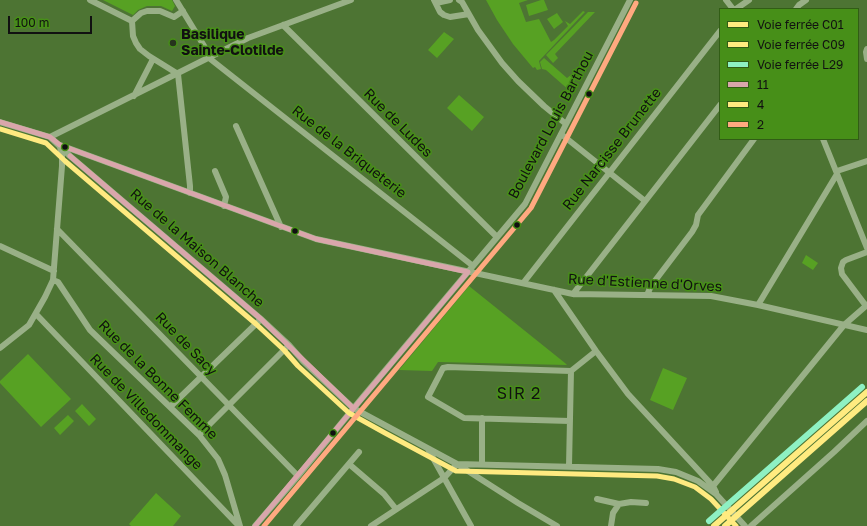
<!DOCTYPE html>
<html>
<head>
<meta charset="utf-8">
<style>
  body { margin:0 }
  #map { position:relative; width:867px; height:526px; overflow:hidden; background:#4d7433; font-family:"Golos Text",sans-serif }
  canvas { display:block }
  .legend { position:absolute; left:719px; top:8px; width:140px; height:132px; box-sizing:border-box; background:#478f18; border:1px solid #315d15; margin:0; padding:5px 7px; list-style:none; font-size:12px; color:#111 }
  .legend li { display:flex; align-items:center; gap:8px; height:20px }
  .legend b { width:20px; border:1px solid #315d15 }
  .scale { position:absolute; left:8px; top:16px; width:84px; height:18px; box-sizing:border-box; border:2px solid #111; border-top:0; padding-left:5px; font-size:12px; line-height:14px; white-space:nowrap; color:#111; -webkit-text-stroke:3px #478f18; paint-order:stroke }
</style>
</head>
<body>
<div id="map">
<canvas width="867" height="526"></canvas>
<ul class="legend">
<li><b style="height:5px;background:#ffeb80"></b>Voie ferrée C01</li>
<li><b style="height:5px;background:#ffeb80"></b>Voie ferrée C09</li>
<li><b style="height:5px;background:#8ef1c3"></b>Voie ferrée L29</li>
<li><b style="height:5px;background:#d9a6ab"></b>11</li>
<li><b style="height:5px;background:#ffea80"></b>4</li>
<li><b style="height:5px;background:#ffa980"></b>2</li>
</ul>
<div class="scale">100 m</div>
</div>
<script>
const c = document.querySelector('canvas').getContext('2d');
c.lineJoin = 'round';
function fill(path, color) {
  c.fillStyle = color;
  c.fill(path, 'evenodd');
}
function shape(rows) {
  const path = new Path2D();
  for (const r of rows) {
    path.moveTo(r[0], r[1]);
    for (let i = 2; i < r.length; i += 2) path.lineTo(r[i], r[i + 1]);
  }
  return path;
}
function stroke(path, color, width, dash) {
  c.strokeStyle = color;
  c.lineWidth = width;
  c.lineCap = dash ? 'butt' : 'round';
  c.setLineDash(dash || []);
  c.stroke(path);
}
function label(font, color, halo, rows, align = 'center') {
  c.font = font + ' "Golos Text",sans-serif';
  c.lineWidth = 3;
  c.setLineDash([]);
  c.textBaseline = 'middle';
  c.strokeStyle = halo;
  c.fillStyle = color;
  for (const [text, x, y, turn = 0] of rows) {
    c.save();
    c.translate(x, y);
    c.rotate((+turn || 0) * Math.PI / 180);
    c.textAlign = isNaN(turn) ? turn : align;
    if (halo) c.strokeText(text, 0, 0);
    c.fillText(text, 0, 0);
    c.restore();
  }
}
fill(shape([
  [103,0,172,0,175,6,172,11,161,6,147,6,138,10,133,15],
  [486,0,528,0,519,3,526,22,539,19,551,42,554,40,568,26,565,21,570,24,583,11,585,12,539,61,541,69,537,70,535,67,533,68,513,44,497,20],
  [541,0,544,0,548,10,529,16,526,5],
  [588,12,595,12,555,54,558,58,553,63,546,55],
  [557,13,563,22,554,29,547,19],
  [444,32,454,39,437,58,428,50],
  [544,58,567,78,576,71,578,72,570,91,546,70,542,69,540,62],
  [459,95,484,117,472,131,447,108],
  [806,255,818,263,813,270,802,263],
  [469,286,565,363,567,365,438,362,432,371,399,370],
  [28,354,71,399,41,427,0,383,0,381],
  [663,368,687,378,673,410,650,400],
  [82,404,96,419,89,426,75,411],
  [68,415,74,421,60,435,54,428],
  [156,493,181,516,173,526,131,526,129,524]
]), '#57a123');
stroke(shape([
  [90,0,132,21],
  [176,0,209,54,212,56],
  [434,0,440,12,444,15,450,17,469,14],
  [459,0,462,2,478,30,502,63,518,81,544,106,566,124],
  [726,0,733,9],
  [436,3,450,0],
  [736,9,749,0],
  [796,9,799,5,806,0],
  [183,11,174,17,160,11,147,11,141,13,132,21,133,36,136,43,140,49,149,56,178,74,190,186,190,193],
  [283,25,497,237],
  [867,49,866,52,867,59],
  [209,58,473,266],
  [134,96,153,59],
  [0,122,50,137,70,156,261,319,289,345,303,361,353,408,457,464,518,503,557,526],
  [236,126,281,227],
  [561,134,645,201],
  [50,137,248,38,351,0],
  [823,139,867,248],
  [60,145,316,239,573,294,711,296,758,305,867,330],
  [215,171,226,197,224,206],
  [837,171,867,161],
  [57,229,298,476],
  [0,246,54,271],
  [53,280,58,282,90,330,199,435,218,459,225,475,240,526],
  [524,282,720,31],
  [554,290,596,351,628,394,713,486,716,492],
  [573,294,720,105],
  [647,295,651,286,692,232,696,225,698,215,754,139],
  [758,305,837,174],
  [866,306,842,274,841,268,843,262,846,260,867,252],
  [36,314,238,525],
  [0,348,29,325,45,297,53,280,62,166,62,156,60,147],
  [571,371,596,351],
  [170,407,261,319],
  [570,421,464,418,428,397,440,374,443,368,448,367,571,371],
  [199,435,289,345],
  [428,449,471,526],
  [349,464,384,494,396,509],
  [457,464,658,469,676,472,698,481,716,494,745,526],
  [482,464,482,418],
  [569,466,571,371],
  [713,486,844,325,867,305],
  [597,499,619,504],
  [255,526,298,476,362,398,525,204,630,0],
  [296,526,359,452],
  [371,526,444,478,457,464],
  [611,526,613,513,619,504,631,502,646,503],
  [751,526,834,452,867,421]
]), '#99b087', 6);
stroke(shape([
  [0,122,50,137,60,145,316,239,468,272,255,526],
  [70,156,261,319,353,408]
]), '#d9a6ab', 5);
stroke(shape([
  [0,129,46,143,65,161,256,324,284,350,298,366,349,413,385,433,456,471,657,476,674,479,695,487,711,499,736,526]
]), '#ffea80', 5);
stroke(shape([
  [264,526,531,208,636,3]
]), '#ffa980', 5);
stroke(shape([
  [714,526,867,392]
]), '#ffeb80', 6);
stroke(shape([
  [725,526,867,401]
]), '#ffeb80', 6);
stroke(shape([
  [709,521,862,387]
]), '#8ef1c3', 6);
for (const [x, y, r, color] of [
  [173,43,4,"#26341d"],
  [589,94,3.5,"#111"],
  [65,147,3.5,"#111"],
  [517,225,3.5,"#111"],
  [295,231,3.5,"#111"],
  [333,433,3.5,"#111"]
]) {
  const dot = new Path2D();
  dot.arc(x, y, r, 0, 2 * Math.PI);
  c.fillStyle = color;
  c.fill(dot);
  stroke(dot, '#478f18', 1.5);
}
label('bold 14px', '#111', '#478f18', [
  ["Basilique",181,35],
  ["Sainte-Clotilde",181,51]
], 'left');
label('14px', '#111', '#478f18', [
  ["Rue de Ludes",398,123,45],
  ["Boulevard Louis Barthou",551,125,-62],
  ["Rue Narcisse Brunette",612,149,-52],
  ["Rue de la Briqueterie",349,152,38],
  ["Rue de la Maison Blanche",197,248,41],
  ["Rue d'Estienne d'Orves",645,283,3],
  ["Rue de Sacy",186,344,46],
  ["Rue de la Bonne Femme",158,380,45],
  ["Rue de Villedommange",146,412,46]
]);
c.letterSpacing = '1px';
label('16px', '#111', '#478f18', [
  ["SIR 2",519,394]
]);
c.letterSpacing = '0px';
</script>
</body>
</html>
